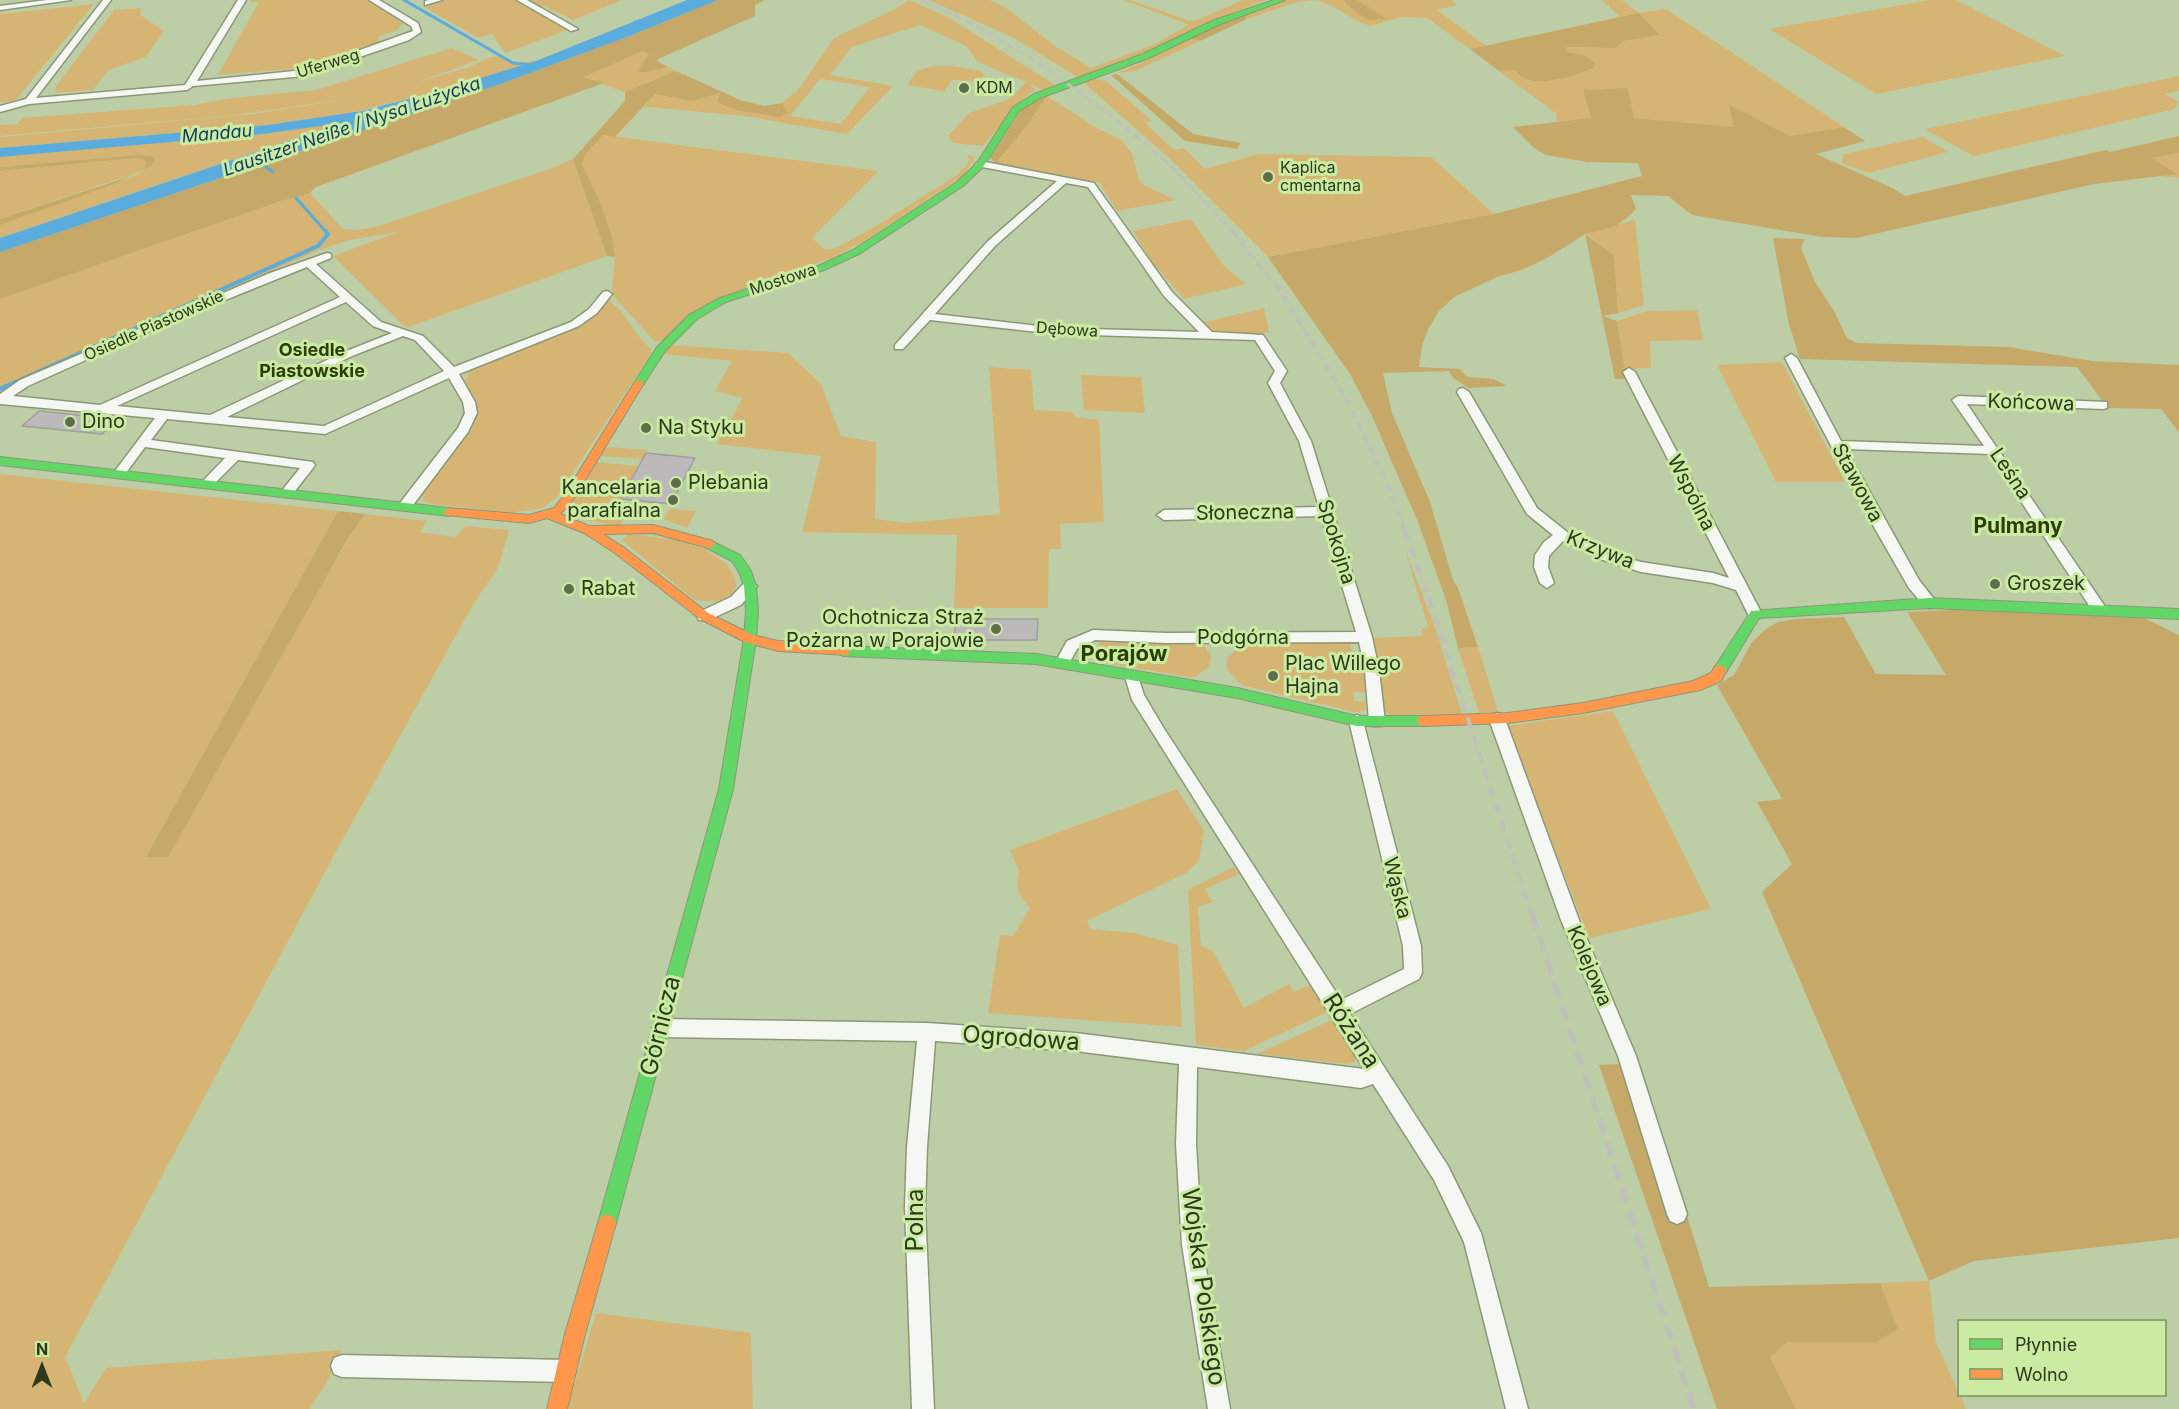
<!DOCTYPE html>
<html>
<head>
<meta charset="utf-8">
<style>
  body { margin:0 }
  #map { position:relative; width:2179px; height:1409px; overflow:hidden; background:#bdcea6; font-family:Inter,sans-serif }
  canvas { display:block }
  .legend { position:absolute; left:1957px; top:1319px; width:210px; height:78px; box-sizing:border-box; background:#cceba2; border:2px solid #8ca46c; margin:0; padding:8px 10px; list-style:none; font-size:18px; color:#2d391c }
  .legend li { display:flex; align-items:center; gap:12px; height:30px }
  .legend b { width:30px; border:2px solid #8ca46c }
  .north { position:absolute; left:12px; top:1337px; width:60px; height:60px; -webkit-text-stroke:4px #cceba2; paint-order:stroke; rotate:0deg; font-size:16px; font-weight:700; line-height:24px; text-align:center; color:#2d391c }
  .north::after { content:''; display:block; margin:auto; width:21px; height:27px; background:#2d391c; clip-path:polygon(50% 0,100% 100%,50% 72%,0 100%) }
</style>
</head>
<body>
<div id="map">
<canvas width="2179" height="1409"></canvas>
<ul class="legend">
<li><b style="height:8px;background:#63d668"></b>Płynnie</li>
<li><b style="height:8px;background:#ff974d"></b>Wolno</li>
</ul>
<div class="north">N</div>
</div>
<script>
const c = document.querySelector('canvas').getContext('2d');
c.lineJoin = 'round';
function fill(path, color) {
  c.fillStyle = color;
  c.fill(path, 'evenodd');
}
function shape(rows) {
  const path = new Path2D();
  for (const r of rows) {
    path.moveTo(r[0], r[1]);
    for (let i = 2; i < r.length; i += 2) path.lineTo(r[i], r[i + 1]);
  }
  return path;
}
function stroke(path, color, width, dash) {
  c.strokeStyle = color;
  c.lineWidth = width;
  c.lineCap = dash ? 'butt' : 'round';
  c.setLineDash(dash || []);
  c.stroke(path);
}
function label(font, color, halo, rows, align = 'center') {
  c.font = font + ' Inter,sans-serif';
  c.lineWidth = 6;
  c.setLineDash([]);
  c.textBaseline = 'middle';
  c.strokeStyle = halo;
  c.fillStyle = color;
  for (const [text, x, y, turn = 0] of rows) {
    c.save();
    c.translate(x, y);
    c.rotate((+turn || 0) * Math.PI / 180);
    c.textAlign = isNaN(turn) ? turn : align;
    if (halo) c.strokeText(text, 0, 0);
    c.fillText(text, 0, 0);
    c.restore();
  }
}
fill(shape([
  [251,0,366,0,404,22,397,30,378,37,379,42,302,68,218,75,259,2,250,2],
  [444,0,516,0,570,29,505,53,492,34,478,38,424,7],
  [526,0,622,0,573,20,544,6,536,6],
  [909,0,946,16,1055,85,1043,90,1030,84,1035,89,1023,99,983,146,953,143,948,136,969,113,1007,100,1015,94,1026,82,978,62,966,46,920,25,852,47,830,75,893,86,847,134,744,116,648,107,643,109,655,93,692,101,721,93,717,102,788,113,782,103,798,90,834,38,893,10],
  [820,79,870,87,841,124,790,116],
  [929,0,990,0,1005,7,1055,46,1091,68,1153,45,1189,25,1124,0,1131,0,1187,20,1195,21,1243,0,1266,0,1201,25,1151,50,1079,78,1014,38],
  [1288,0,1343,0,1344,3,1355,0,1451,0,1457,5,1437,10,1486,46,1470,49,1427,18,1402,17,1370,26,1357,21,1334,7,1316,0,1297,2,1247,19,1244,14],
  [1602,0,1622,0,1639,13,1666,9,1844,127,1790,136,1728,105,1734,127,1634,118,1628,89,1583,90,1591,118,1556,122,1557,114,1499,71,1515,70,1520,76,1547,81,1570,77,1593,68,1585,55,1567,52,1565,47,1596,48,1624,41,1660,35,1639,13,1620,17],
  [1929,0,1956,0,2065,56,1876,94,1769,29],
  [94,4,15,101,0,102,0,14],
  [141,8,140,15,164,31,146,57,109,70,93,90,55,93,56,86,114,10],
  [1190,38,1200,41,1135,71,1117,73,1155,57],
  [452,48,479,60,418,82,469,67,491,57,502,56,513,63,536,61,428,94,350,113,268,125,0,148,0,137,252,114,354,98,236,115,0,136,0,125,18,124,22,118,194,105,232,98,316,90],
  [643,51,649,54,642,73,668,67,676,71,625,92,582,77],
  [932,66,951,66,981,71,985,76,975,81,952,80,944,91,907,85,917,71],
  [2179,76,2179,91,2165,94,2179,102,2175,109,1973,156,1925,129],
  [1095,79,1106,81,1152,121,1145,123,1174,150,1184,148,1205,169,1259,154,1431,157,1494,214,1268,257,1170,159,1084,83],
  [1047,96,1100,130,1121,140,1132,153,1139,180,1145,186,1176,200,1117,211,1100,183,996,163,1025,128],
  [349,121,317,131,0,238,0,225,131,177,142,172,152,156,138,155,0,167,0,157,263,134],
  [603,135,879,171,812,238,826,250,838,247,876,226,957,175,967,165,969,159,967,155,974,156,974,160,962,177,864,241,834,257,719,298,663,340,655,342,614,297,612,291,615,257,612,236,600,202,582,165,585,155],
  [1923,137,1948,152,1869,173,1842,163,1844,154],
  [2179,153,2179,178,2160,176,2176,174,2152,158],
  [136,158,145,159,146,163,145,167,136,173,0,219,0,171],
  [573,159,607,256,406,328,333,256,398,232,350,240,319,250,192,306,15,385,0,395,0,299,281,201,310,193,343,229,356,230,376,227,550,169],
  [1191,219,1224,266,1246,284,1184,299,1151,261,1133,231],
  [1635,220,1644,305,1618,313,1614,255,1585,233],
  [607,299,621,311,640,338,651,349,651,354,557,497,543,508,510,513,432,504,424,501,421,492,473,424,478,412,476,404,465,381,470,370,477,365,584,324],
  [1264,308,1269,332,1257,334,1210,333,1201,323],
  [1697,310,1703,340,1650,341,1651,368,1624,369,1617,321,1647,311],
  [670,345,788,353,821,384,841,436,876,442,875,519,906,523,1000,514,989,367,1031,370,1034,410,1072,412,1076,417,1099,420,1104,522,1060,524,1061,549,1049,549,1048,608,954,608,957,535,802,532,821,456,717,444,743,398,715,391,732,361,664,354],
  [1782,362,1845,482,1776,482,1717,365],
  [1081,375,1141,377,1145,413,1084,410],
  [609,447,647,450,643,459,599,456,604,449],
  [595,462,639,466,618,504,633,505,619,526,586,520,578,516,575,509,574,501],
  [0,474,338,511,146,857,365,514,427,521,420,532,455,537,466,526,509,530,498,568,472,606,332,859,65,1357,84,1403,106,1368,341,1350,328,1381,309,1409,0,1409],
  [669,509,696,511,687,528,664,519],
  [629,534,672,539,703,548,727,564,734,576,736,585,734,593,717,602,694,600,622,540],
  [1405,550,1435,627,1462,714,1393,717,1384,711,1373,638,1423,636,1422,628,1428,627],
  [1102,639,1200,642,1211,654,1210,666,1194,678,1105,663,1101,659,1098,645],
  [1246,642,1350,643,1352,652,1364,652,1369,693,1353,692,1354,701,1367,702,1364,711,1355,712,1241,685,1227,669,1227,658],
  [1478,647,1498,712,1479,713,1458,648],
  [1613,711,1711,909,1589,938,1507,726],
  [1177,789,1204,831,1199,860,1186,873,1087,921,1090,929,1134,933,1178,945,1182,1027,988,1013,1000,935,1013,936,1030,908,1021,897,1017,886,1019,871,1010,850],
  [1234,867,1239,874,1205,889,1212,902,1198,907,1201,946,1213,951,1244,1008,1289,984,1294,992,1312,984,1329,1011,1244,1051,1196,1045,1188,890],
  [1334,1019,1355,1056,1355,1062,1348,1064,1257,1054],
  [1929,1281,1936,1342,1966,1409,1796,1409,1770,1357,1787,1342,1877,1342,1898,1329,1880,1283],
  [596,1313,751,1333,753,1409,567,1409]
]), '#d6b574');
fill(shape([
  [718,0,765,0,755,5,755,16,658,59,657,61,668,67,642,73,638,70,649,54,643,51,583,77,604,83,316,187,310,193,281,201,0,299,0,252,506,82,627,37],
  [1343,0,1357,0,1387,19,1369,20,1358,14],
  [1639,13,1660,35,1624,41,1615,48,1566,47,1567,52,1585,55,1596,64,1593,68,1570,77,1547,81,1533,81,1520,76,1515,70,1499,71,1470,49],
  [1244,14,1247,19,1200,41,1190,38],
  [676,71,740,100,764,106,782,103,788,113,780,117,736,110,717,102,720,93,692,101,655,94,615,137,603,135,585,155,582,164,600,202,612,236,615,257,607,256,573,159,625,101,625,92],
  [1117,74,1193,134,1241,143,1237,149,1185,141,1111,75],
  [1628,88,1634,118,1734,127,1728,104,1790,136,1844,127,1865,141,1816,154,1892,188,1905,196,2106,150,2110,152,2179,136,2179,153,2152,158,2177,174,2094,184,1857,238,1822,237,1692,215,1668,196,1631,195,1636,209,1629,216,1616,226,1585,234,1614,255,1618,313,1603,316,1617,321,1626,379,1615,379,1585,234,1547,258,1524,269,1497,277,1454,297,1439,311,1429,328,1422,345,1419,367,1460,369,1467,377,1494,379,1507,386,1469,388,1453,378,1449,371,1383,373,1392,413,1430,502,1453,580,1458,588,1478,647,1458,648,1447,603,1418,522,1372,416,1350,374,1268,257,1494,214,1642,176,1638,163,1587,162,1546,155,1533,147,1513,127,1591,118,1583,90],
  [1047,96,1025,128,996,163,990,158,1021,111,1029,103],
  [138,155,152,156,155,159,152,165,114,184,0,225,0,219,119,180,136,173,145,167,146,163,144,159,136,158,0,171,0,167],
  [1773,238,1805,239,1801,248,1815,282,1834,311,1847,338,1857,343,2008,347,2092,361,2179,365,2179,432,2161,409,2108,408,2077,367,1800,359,1789,325],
  [338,511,365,514,346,542,168,857,146,857],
  [1957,610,2144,618,2179,635,2179,1238,1974,1261,1929,1281,1762,892,1792,864,1757,802,1782,799,1717,685,1734,675,1752,642,1766,629,1778,622,1796,619,1844,617,1876,674,1946,675,1907,612],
  [1640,1063,1709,1287,1880,1283,1898,1329,1877,1342,1787,1342,1770,1357,1796,1409,1717,1409,1599,1065]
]), '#c6a868');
fill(shape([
  [687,0,718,0,627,37,506,82,0,252,0,238,342,123,263,134,0,157,0,148,268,125,362,111,428,94,536,61]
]), '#59acdc');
stroke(shape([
  [404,0,513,63,532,65],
  [259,161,273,172],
  [296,198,327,233]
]), '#59acdc', 3);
stroke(shape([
  [0,389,318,246,328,234,326,231]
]), '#59acdc', 4);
const building = shape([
  [39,411,118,419,102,434,22,426,39,411],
  [646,453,695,458,671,504,621,499,646,453],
  [956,619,1038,619,1037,640,954,640,956,619]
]);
fill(building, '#bcb9bb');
stroke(building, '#9e9f99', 1.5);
const street = shape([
  [47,0,71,0,0,10,0,6,47,0],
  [103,0,111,0,36,98,185,85,238,0,246,0,197,81,304,70,413,31,411,26,369,0,379,0,418,23,421,32,409,40,305,76,193,86,187,90,29,104,0,112,0,106,26,99,103,0],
  [429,0,442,0,425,5,425,1,429,0],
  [517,0,527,0,578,29,571,31,517,0],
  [980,161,1094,183,1172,292,1212,332,1263,335,1287,371,1280,383,1311,441,1372,637,1379,670,1385,722,1382,726,1372,726,1369,722,1365,670,1359,642,1166,643,1095,640,1077,649,1067,667,1057,667,1055,663,1067,641,1093,630,1166,633,1356,632,1321,516,1164,520,1157,515,1164,510,1319,507,1299,441,1268,383,1275,371,1255,340,1056,334,930,320,903,349,895,349,895,345,987,242,1057,181,977,166,975,164,980,161],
  [1066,183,1088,187,1164,296,1199,332,1056,328,935,314,995,246,1066,183],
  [327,253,331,254,331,258,316,264,381,322,423,336,454,367,571,322,589,309,603,292,607,291,612,294,597,313,579,326,459,374,475,402,477,413,468,432,410,509,405,510,400,509,398,506,400,503,458,428,465,413,463,402,449,378,325,434,167,419,151,440,313,462,315,465,313,468,291,496,286,497,280,493,300,468,238,460,212,486,207,487,201,483,225,458,145,447,123,477,115,477,113,474,115,471,155,418,0,404,0,394,20,380,270,273,327,253],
  [307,267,340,297,100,405,13,396,28,386,168,323,307,267],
  [346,302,373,326,392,333,344,352,210,415,117,406,346,302],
  [403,336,415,340,444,371,324,426,227,417,352,356,403,336],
  [1791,354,1797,358,1841,441,1984,446,1952,400,1958,396,2107,402,2107,408,2103,409,1967,404,2104,605,2106,609,2104,613,2094,613,1990,454,1846,449,1919,580,1937,603,1930,608,1925,607,1909,588,1870,520,1785,358,1791,354],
  [1629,368,1635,372,1762,614,1760,618,1750,618,1736,590,1713,583,1641,572,1600,559,1563,541,1549,556,1548,567,1554,583,1547,588,1540,583,1534,567,1535,555,1544,542,1553,535,1527,514,1457,392,1459,389,1463,388,1469,392,1537,508,1567,532,1610,553,1641,562,1713,573,1729,578,1623,372,1629,368],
  [750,581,757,586,741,605,709,620,699,620,697,616,699,612,731,597,745,582,750,581],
  [1132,671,1137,673,1144,695,1163,727,1341,1000,1404,969,1403,946,1349,721,1352,717,1357,715,1362,717,1421,946,1422,973,1419,979,1350,1014,1448,1166,1481,1233,1528,1409,1506,1409,1464,1242,1434,1180,1373,1084,1361,1088,1197,1067,1196,1144,1202,1245,1230,1409,1208,1409,1182,1245,1176,1144,1179,1064,1075,1051,935,1041,927,1147,925,1207,934,1409,912,1409,905,1207,907,1147,917,1041,661,1037,655,1034,652,1028,655,1022,661,1019,927,1023,1075,1033,1364,1069,1132,700,1125,677,1127,673,1132,671],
  [1497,713,1502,715,1505,719,1579,920,1636,1056,1687,1214,1684,1221,1677,1224,1670,1221,1667,1214,1618,1056,1561,920,1489,719,1492,715,1497,713],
  [342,1355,565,1360,573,1363,576,1371,573,1379,565,1382,342,1377,334,1374,331,1366,334,1358,342,1355]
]);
const fast = shape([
  [1274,0,1285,0,1218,25,1149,58,1040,98,1019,111,983,167,963,186,859,254,824,270,726,302,697,319,665,351,643,385,635,385,634,383,657,347,689,315,720,298,818,266,853,250,957,182,977,163,1013,107,1034,94,1143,54,1212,21,1274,0],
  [0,457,449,508,455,512,449,516,0,465,0,457],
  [709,540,740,555,751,571,756,586,758,610,756,639,733,789,616,1223,613,1229,607,1232,601,1229,598,1223,719,789,744,639,746,610,744,586,739,572,732,561,705,547,703,544,705,541,709,540],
  [1930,598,2179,609,2179,619,1930,608,1759,618,1725,674,1715,674,1713,670,1751,611,1930,598],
  [843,646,1036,654,1237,688,1357,716,1424,716,1429,717,1431,721,1429,725,1424,726,1357,726,1237,698,1036,664,843,656,836,651,843,646]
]);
const slow = shape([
  [639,380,644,383,573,500,560,514,589,526,653,525,713,541,715,544,713,547,709,548,653,533,603,534,623,547,708,613,753,635,778,641,843,646,850,651,848,655,778,651,745,642,700,619,615,553,584,533,547,518,529,523,445,515,443,512,449,508,529,515,554,508,565,494,634,383,639,380],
  [1720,665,1727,670,1721,681,1700,690,1583,713,1508,723,1424,726,1419,725,1417,721,1419,717,1424,716,1508,713,1583,703,1693,681,1711,673,1715,666,1720,665],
  [607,1214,613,1217,616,1223,585,1334,567,1409,547,1409,565,1334,598,1223,601,1217,607,1214]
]);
stroke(street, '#8b9878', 3);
stroke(fast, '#8b9878', 2);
stroke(slow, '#8b9878', 2);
fill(street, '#f5f8f2');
fill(fast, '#63d668');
fill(slow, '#ff974d');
stroke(shape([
  [922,0,972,24,1037,62,1109,114,1171,166,1233,233]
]), '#bec2b8', 3, [8, 4]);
stroke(shape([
  [1232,231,1281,292,1347,400,1385,479,1405,531]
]), '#bec2b8', 4, [9, 4.5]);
stroke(shape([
  [1404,530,1422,578,1532,916]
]), '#bec2b8', 4.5, [12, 6]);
stroke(shape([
  [1532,914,1694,1409]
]), '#bec2b8', 6, [16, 8]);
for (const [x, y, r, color] of [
  [964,88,6,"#5f6d4c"],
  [1268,177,6,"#5f6d4c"],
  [70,422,6,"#5f6d4c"],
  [646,428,6,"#5f6d4c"],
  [676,483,6,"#5f6d4c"],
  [673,500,6,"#5f6d4c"],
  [1995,584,6,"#5f6d4c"],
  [569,589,6,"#5f6d4c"],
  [996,629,6,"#5f6d4c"],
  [1273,676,6,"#5f6d4c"]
]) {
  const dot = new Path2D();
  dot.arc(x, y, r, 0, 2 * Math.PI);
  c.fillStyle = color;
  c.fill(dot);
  stroke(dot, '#cceba2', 2);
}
label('16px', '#2d391c', '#cceba2', [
  ["Uferweg",328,64,-17],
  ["Mostowa",783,280,-18],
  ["Osiedle Piastowskie",154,326,-24],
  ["Dębowa",1067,330,4]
]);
label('16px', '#2d391c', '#cceba2', [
  ["KDM",976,88],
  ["Kaplica",1280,168],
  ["cmentarna",1280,186]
], 'left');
label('italic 18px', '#123c5f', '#cceba2', [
  ["Lausitzer Neiße / Nysa Łużycka",352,127,-19],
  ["Mandau",217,134,-5]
]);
label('bold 18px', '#2b3e06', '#cceba2', [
  ["Osiedle",312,351],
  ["Piastowskie",312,372]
]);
label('20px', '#2d391c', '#cceba2', [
  ["Końcowa",2031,403,2],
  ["Leśna",2010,474,56],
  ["Stawowa",1857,483,62],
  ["Wspólna",1691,493,63],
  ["Słoneczna",1245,513,-1],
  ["Spokojna",1336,542,73],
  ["Krzywa",1600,550,22],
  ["Podgórna",1243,638],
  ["Wąska",1397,888,76],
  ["Kolejowa",1589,966,67]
]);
label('20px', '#2d391c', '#cceba2', [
  ["Dino",82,422],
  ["Na Styku",658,428],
  ["Plebania",688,483],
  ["Kancelaria",661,488,"right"],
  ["parafialna",661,511,"right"],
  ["Groszek",2007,584],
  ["Rabat",581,589],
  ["Ochotnicza Straż",984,618,"right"],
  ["Pożarna w Porajowie",984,641,"right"],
  ["Plac Willego",1285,664],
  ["Hajna",1285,687]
], 'left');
label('bold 21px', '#2b3e06', '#cceba2', [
  ["Pulmany",2018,527]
]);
label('bold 22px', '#2b3e06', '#cceba2', [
  ["Porajów",1124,654]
]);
label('24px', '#2d391c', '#cceba2', [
  ["Górnicza",661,1026,-76],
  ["Różana",1351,1031,57],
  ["Ogrodowa",1021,1039,4],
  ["Polna",916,1220,-90],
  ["Wojska Polskiego",1203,1287,82]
]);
</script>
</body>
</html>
